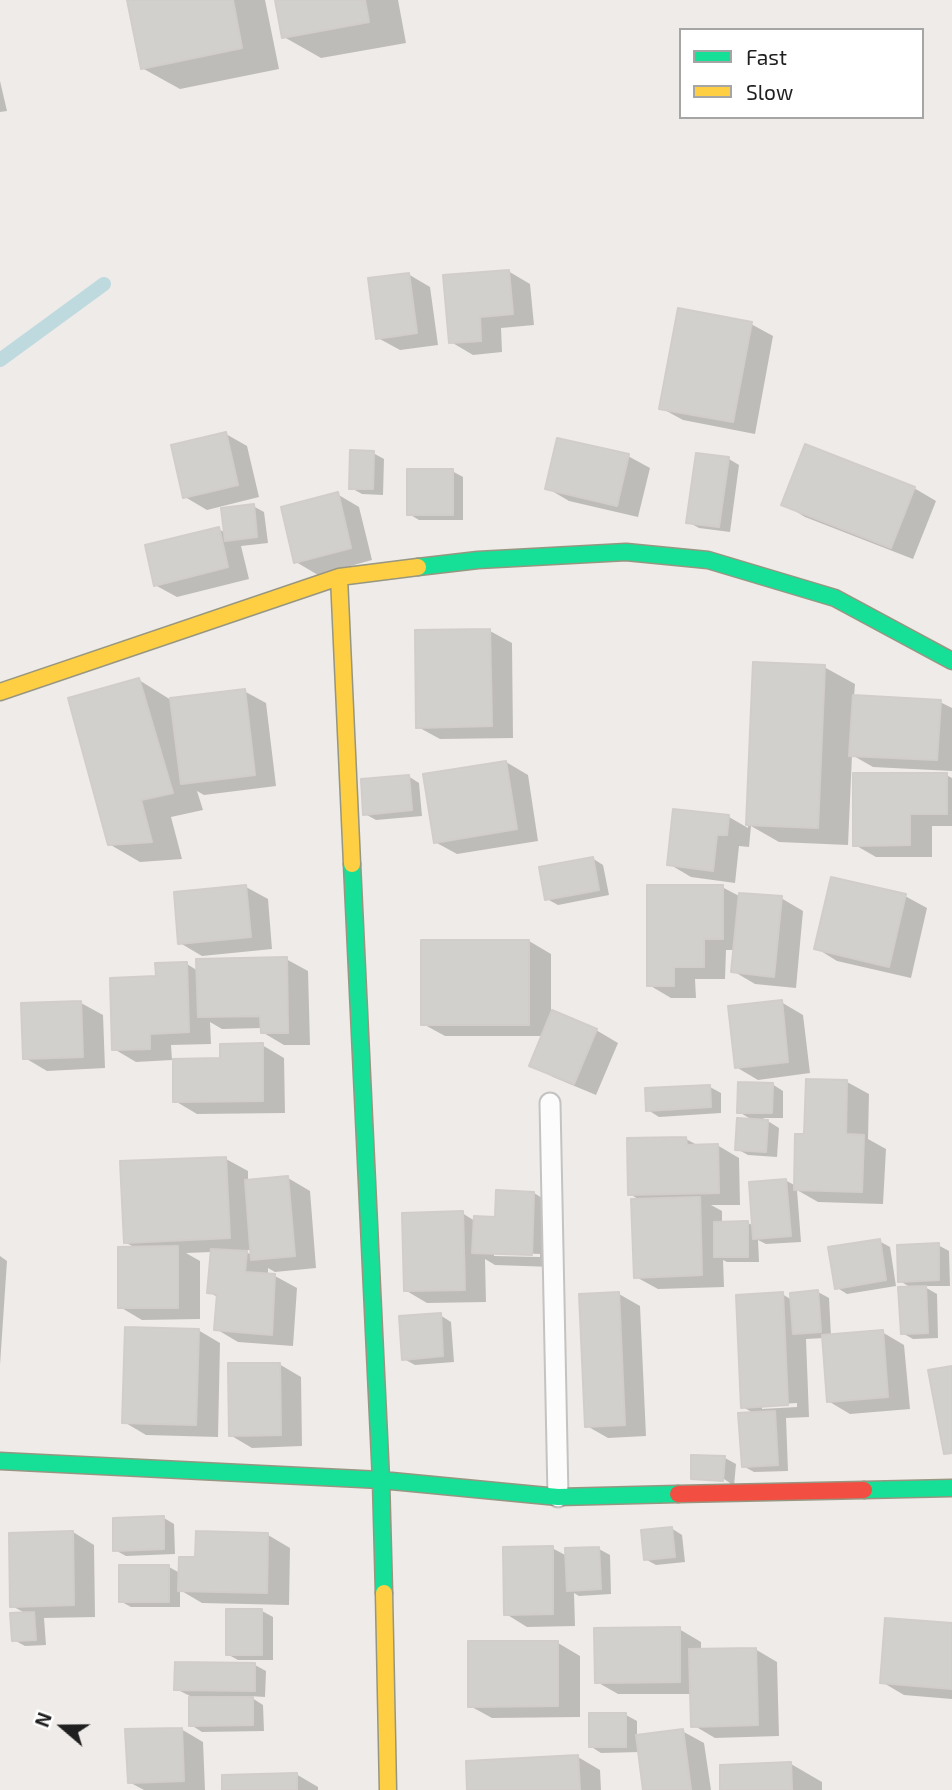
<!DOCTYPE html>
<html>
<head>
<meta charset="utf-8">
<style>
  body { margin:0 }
  #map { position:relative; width:952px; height:1790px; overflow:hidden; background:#eeebe8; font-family:"Exo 2",sans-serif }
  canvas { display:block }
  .legend { position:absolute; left:679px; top:28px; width:245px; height:91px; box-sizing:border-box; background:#fff; border:2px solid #a5a5a5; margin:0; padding:9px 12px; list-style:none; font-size:21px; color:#1f1f1f }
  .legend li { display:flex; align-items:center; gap:14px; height:35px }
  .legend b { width:35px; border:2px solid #a5a5a5 }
  .north { position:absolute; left:28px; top:1692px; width:70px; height:70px; -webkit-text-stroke:5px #fff; paint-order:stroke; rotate:290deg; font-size:19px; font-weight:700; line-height:28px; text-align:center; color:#1f1f1f }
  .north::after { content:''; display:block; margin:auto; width:24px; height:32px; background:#1f1f1f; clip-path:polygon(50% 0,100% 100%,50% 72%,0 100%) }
</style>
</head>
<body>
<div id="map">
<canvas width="952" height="1790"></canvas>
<ul class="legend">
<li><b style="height:9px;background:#16e098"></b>Fast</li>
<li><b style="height:9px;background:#ffcf43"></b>Slow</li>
</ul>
<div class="north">N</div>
</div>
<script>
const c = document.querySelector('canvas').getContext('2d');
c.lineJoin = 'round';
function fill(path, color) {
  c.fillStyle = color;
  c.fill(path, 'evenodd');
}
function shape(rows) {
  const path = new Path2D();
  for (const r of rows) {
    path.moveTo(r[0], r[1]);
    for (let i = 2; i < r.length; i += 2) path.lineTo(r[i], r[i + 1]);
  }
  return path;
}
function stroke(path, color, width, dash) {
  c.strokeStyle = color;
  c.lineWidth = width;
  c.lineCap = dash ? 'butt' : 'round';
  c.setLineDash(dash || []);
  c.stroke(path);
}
fill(shape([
  [129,0,265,0,279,69,180,89,142,68],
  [277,0,398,0,406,43,321,58,284,37],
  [0,81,7,111,0,112],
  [508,271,530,284,534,325,501,328,502,352,473,355,451,342],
  [408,274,430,287,438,345,400,350,378,338],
  [751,324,773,336,755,434,683,420,661,408],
  [226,434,247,446,259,497,207,510,185,497],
  [373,453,384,459,383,495,362,494,351,488],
  [628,456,650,468,638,517,569,501,547,488],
  [729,459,739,465,730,532,699,528,688,522],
  [452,471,463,477,463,520,419,520,409,514],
  [914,488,936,501,913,559,805,517,784,504],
  [337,494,359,507,372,560,318,575,296,562],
  [253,506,264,512,268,543,241,546,249,579,177,597,155,585,218,529,226,533],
  [490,631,512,643,513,738,440,739,418,727],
  [755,664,824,667,855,684,854,697,940,702,952,708,952,771,873,767,852,755,848,845,779,842,751,826,749,847,739,846,735,883,691,877,669,864,729,817,748,828],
  [139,680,171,700,244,691,266,703,276,786,204,795,197,791,203,810,171,817,182,859,140,862,109,844],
  [506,762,528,775,538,841,457,854,435,842],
  [946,775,952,778,952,826,932,826,932,857,876,857,855,845],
  [408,776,419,783,422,816,376,820,365,814],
  [592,858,603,865,609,895,558,905,547,899],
  [246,887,268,899,272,949,202,956,180,943],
  [722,887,741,897,781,898,803,911,796,988,755,984,733,971,735,950,726,950,725,979,695,979,696,998,671,998,649,985],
  [905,896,927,908,911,978,837,961,816,948],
  [529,941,551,954,551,1011,596,1030,618,1043,596,1095,553,1077,531,1065,543,1036,445,1036,423,1024],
  [286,959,308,971,310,1045,284,1045,262,1032,262,1028,222,1029,210,1022,211,1044,171,1045,172,1060,136,1062,114,1049,158,978,187,964,198,971],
  [781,1002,803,1015,810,1073,758,1080,736,1067],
  [81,1003,103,1015,105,1068,47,1071,25,1058],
  [262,1045,284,1058,285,1113,197,1114,175,1101,222,1060],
  [808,1081,847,1082,869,1094,868,1139,886,1149,883,1204,818,1202,797,1190,801,1242,766,1244,758,1240,759,1262,727,1262,723,1260,724,1287,658,1289,636,1277,641,1201,630,1194,686,1139,699,1146,717,1145,739,1158,740,1205,711,1205,722,1211,722,1223,748,1223,754,1226,785,1180,796,1186,806,1136],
  [772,1084,783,1091,783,1118,763,1118,779,1128,777,1157,748,1155,737,1149,754,1121,739,1112],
  [710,1087,721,1093,721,1113,659,1117,648,1110],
  [226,1159,248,1171,248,1181,288,1178,310,1191,316,1268,275,1272,268,1268,268,1275,275,1276,297,1288,293,1346,238,1342,216,1329,219,1298,209,1292,212,1252,186,1253,200,1261,200,1319,142,1320,120,1307,137,1249,125,1242],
  [243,1250,252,1250,253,1256],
  [534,1193,555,1206,553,1267,495,1265,485,1259,486,1302,427,1303,405,1290,462,1213,475,1221,497,1219],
  [494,1252,540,1254,540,1257,494,1256],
  [879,1241,890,1247,896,1286,847,1294,836,1287],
  [938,1245,949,1251,950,1286,923,1286,937,1294,938,1338,913,1339,902,1333,913,1289,900,1281],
  [0,1256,7,1261,0,1365],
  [818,1292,829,1298,831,1336,882,1332,904,1345,910,1409,850,1414,828,1401,824,1338,806,1339,809,1417,786,1418,788,1471,754,1472,743,1466,755,1414,743,1407,782,1294,792,1300],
  [797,1403,797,1407,762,1409,762,1405],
  [619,1294,640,1306,646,1436,608,1438,587,1426],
  [440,1315,451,1322,454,1362,415,1365,404,1359],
  [198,1330,220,1343,218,1437,146,1435,124,1422],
  [279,1364,301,1377,302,1446,252,1448,230,1435],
  [693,1457,725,1458,736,1464,734,1486],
  [164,1518,174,1524,175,1554,126,1556,115,1550],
  [671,1528,682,1535,685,1562,656,1565,645,1559],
  [73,1532,94,1545,95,1617,44,1618,46,1645,25,1646,14,1640,27,1614,12,1606],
  [268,1535,290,1548,289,1605,202,1603,180,1590,180,1607,131,1607,120,1601,169,1567,180,1573,196,1559],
  [552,1548,567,1556,599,1549,610,1555,611,1594,579,1596,574,1593,575,1626,527,1627,506,1614],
  [262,1611,273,1617,273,1660,238,1660,227,1654],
  [952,1624,952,1699,904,1695,882,1682],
  [679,1629,701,1642,701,1651,755,1649,777,1662,779,1736,715,1738,693,1725,692,1694,618,1694,597,1682],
  [558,1643,580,1656,580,1717,492,1718,470,1706],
  [255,1665,266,1671,265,1697,249,1696,263,1705,264,1731,202,1732,191,1725,190,1696,176,1689],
  [626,1715,637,1721,637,1736,682,1731,704,1743,711,1790,645,1790,640,1752,601,1753,590,1746],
  [181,1729,203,1742,205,1790,144,1790,129,1782],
  [578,1757,600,1770,601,1790,469,1790],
  [791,1764,822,1782,822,1790,722,1790],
  [296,1774,318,1787,318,1790,224,1790]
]), '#0003');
stroke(shape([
  [0,360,104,284]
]), '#bedadf', 14);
const building = shape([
  [127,0,233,0,242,48,141,69,127,0],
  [275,0,365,0,369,22,282,38,275,0],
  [509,270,513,314,480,317,481,341,449,343,443,275,509,270],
  [409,273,417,333,376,339,368,278,409,273],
  [678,308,752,322,733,422,659,409,678,308],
  [226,432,238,485,183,498,171,445,226,432],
  [557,438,629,454,617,506,545,489,557,438],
  [805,444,915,487,891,548,781,505,805,444],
  [350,450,374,451,373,489,349,489,350,450],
  [696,453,729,457,719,527,686,523,696,453],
  [407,469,453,469,453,515,407,515,407,469],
  [338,492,351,548,294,563,281,507,338,492],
  [254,504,257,537,225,541,221,508,254,504],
  [219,527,228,567,154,586,145,545,219,527],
  [490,629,492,726,416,728,415,630,490,629],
  [753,662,825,665,818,828,746,825,753,662],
  [139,678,173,793,141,800,152,842,108,845,68,698,139,678],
  [245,689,255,775,181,784,170,698,245,689],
  [853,695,941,700,937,760,849,756,853,695],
  [506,761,517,829,434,843,423,774,506,761],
  [853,773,947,773,947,814,910,814,910,845,853,846,853,773],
  [409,775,412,810,363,815,361,779,409,775],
  [673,809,729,815,727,835,717,835,713,871,667,865,673,809],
  [593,857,599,890,545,900,539,867,593,857],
  [831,877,906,894,889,967,814,949,831,877],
  [246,885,251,937,178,944,174,892,246,885],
  [647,885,723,885,723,939,704,939,704,967,674,967,674,986,647,986,647,885],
  [739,893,782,896,774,977,731,972,739,893],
  [421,940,529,940,529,1025,421,1025,421,940],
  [287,957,288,1033,261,1033,260,1016,198,1017,196,959,287,957],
  [187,962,189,1032,150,1034,150,1049,112,1050,110,978,156,976,155,963,187,962],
  [782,1000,788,1062,735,1068,728,1006,782,1000],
  [81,1001,83,1057,23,1059,21,1003,81,1001],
  [552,1010,597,1029,574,1084,529,1066,552,1010],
  [263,1043,263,1101,173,1102,173,1059,220,1058,220,1044,263,1043],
  [806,1079,847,1080,846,1134,864,1135,862,1192,794,1190,795,1134,804,1134,806,1079],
  [738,1082,773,1083,772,1113,737,1113,738,1082],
  [710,1085,711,1107,646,1111,645,1088,710,1085],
  [737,1118,768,1120,766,1152,735,1150,737,1118],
  [686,1137,687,1145,718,1144,719,1193,628,1195,627,1138,686,1137],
  [226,1157,230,1238,124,1243,120,1161,226,1157],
  [288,1176,295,1256,251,1260,245,1180,288,1176],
  [786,1179,791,1236,753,1239,749,1182,786,1179],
  [496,1190,534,1192,532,1255,472,1253,474,1216,495,1217,496,1190],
  [700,1197,702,1275,634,1278,631,1199,700,1197],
  [463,1211,465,1290,404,1291,402,1213,463,1211],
  [748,1221,748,1257,714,1257,714,1222,748,1221],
  [880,1239,886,1280,835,1289,828,1247,880,1239],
  [939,1243,939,1280,898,1282,897,1245,939,1243],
  [178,1246,178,1308,118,1308,118,1247,178,1246],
  [211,1249,247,1251,245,1272,275,1274,272,1335,214,1330,217,1294,207,1293,211,1249],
  [926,1286,928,1333,901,1334,898,1287,926,1286],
  [818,1290,821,1332,793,1334,790,1293,818,1290],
  [619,1292,625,1425,585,1427,579,1294,619,1292],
  [783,1292,788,1405,741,1408,736,1295,783,1292],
  [441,1313,443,1356,402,1360,399,1316,441,1313],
  [125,1327,199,1329,196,1425,122,1423,125,1327],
  [883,1330,888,1397,827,1402,822,1335,883,1330],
  [228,1363,280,1363,281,1435,229,1436,228,1363],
  [952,1366,952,1453,944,1454,928,1370,952,1366],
  [775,1411,778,1465,742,1467,738,1413,775,1411],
  [691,1455,725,1456,723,1481,691,1479,691,1455],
  [164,1516,164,1549,113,1551,113,1518,164,1516],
  [672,1527,675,1557,644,1560,641,1530,672,1527],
  [73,1531,74,1605,10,1607,9,1533,73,1531],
  [196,1531,268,1533,267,1593,178,1591,179,1557,195,1557,196,1531],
  [553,1546,553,1614,504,1615,503,1547,553,1546],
  [599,1547,601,1589,567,1591,565,1548,599,1547],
  [119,1565,169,1565,169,1602,119,1602,119,1565],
  [226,1609,262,1609,262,1655,226,1655,226,1609],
  [34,1612,36,1640,12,1641,10,1613,34,1612],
  [885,1618,952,1623,952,1689,880,1683,885,1618],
  [680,1627,680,1682,595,1683,594,1628,680,1627],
  [468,1641,558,1641,558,1706,468,1707,468,1641],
  [756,1648,758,1725,691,1727,689,1649,756,1648],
  [175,1662,255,1663,255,1691,174,1690,175,1662],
  [189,1697,253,1697,253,1725,189,1726,189,1697],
  [589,1713,626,1713,626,1747,589,1747,589,1713],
  [182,1728,184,1781,128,1783,125,1729,182,1728],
  [683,1729,691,1790,643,1790,636,1735,683,1729],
  [578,1755,580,1790,467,1790,466,1761,578,1755],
  [791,1762,792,1790,720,1790,720,1765,791,1762],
  [297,1773,297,1790,222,1790,222,1775,297,1773]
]);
fill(building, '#d2d0cd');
stroke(building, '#d1cdca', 2);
const lane = shape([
  [550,1103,558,1497]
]);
const fast = shape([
  [418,567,478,560,626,552,708,560,835,598,952,661],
  [352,864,381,1480,384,1593],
  [0,1461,381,1480,558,1497,678,1494],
  [864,1490,952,1488]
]);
const slow = shape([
  [339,577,352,864],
  [0,692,339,577,418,567],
  [384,1593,388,1790]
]);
const jam = shape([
  [678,1494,864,1490]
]);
stroke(lane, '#c5c3c2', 23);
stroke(fast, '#979681', 19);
stroke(slow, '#979681', 19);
stroke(jam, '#979681', 19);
stroke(lane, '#fcfcfc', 19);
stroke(fast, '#16e098', 16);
stroke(slow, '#ffcf43', 16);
stroke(jam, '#f24e42', 16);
</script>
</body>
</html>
